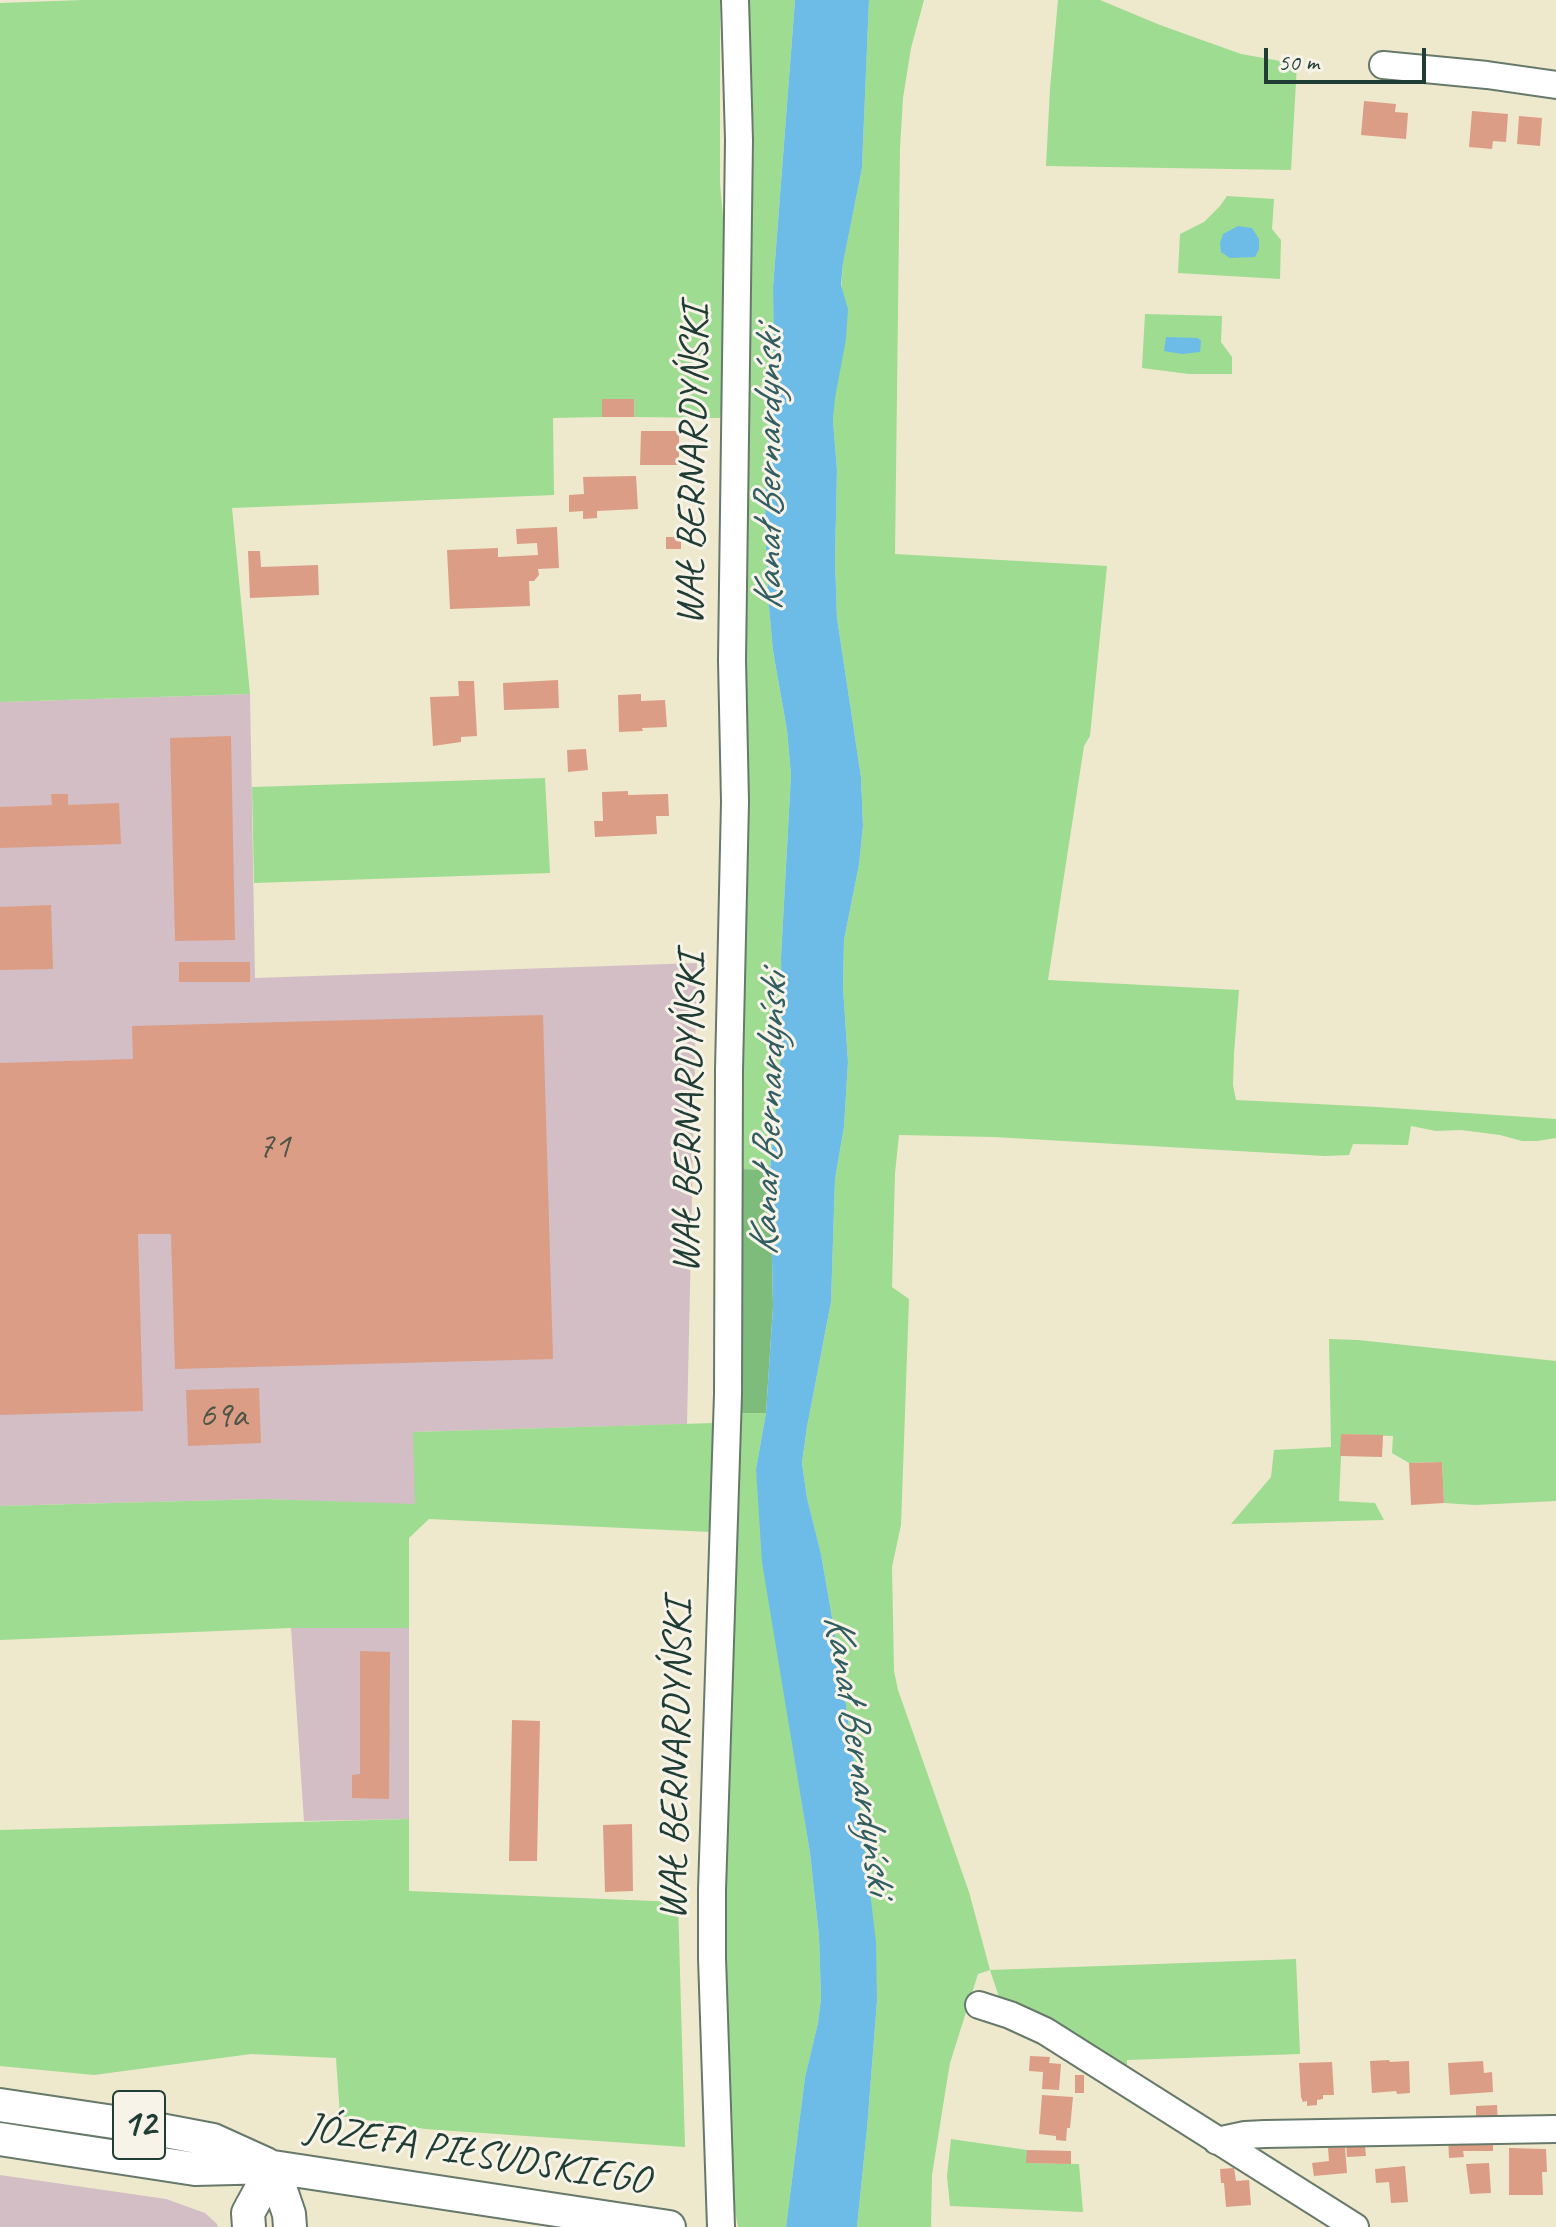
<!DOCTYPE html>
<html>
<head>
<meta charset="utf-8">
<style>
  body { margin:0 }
  #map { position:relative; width:1556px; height:2227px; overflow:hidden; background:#eee8cd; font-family:Caveat,sans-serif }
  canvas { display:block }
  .scale { position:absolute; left:1264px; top:48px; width:162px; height:36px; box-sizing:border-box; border:4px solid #1f3d34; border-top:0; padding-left:10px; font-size:24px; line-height:28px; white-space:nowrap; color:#1f3d34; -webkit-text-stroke:6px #f7f3e8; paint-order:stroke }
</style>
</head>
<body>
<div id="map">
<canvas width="1556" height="2227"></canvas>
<div class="scale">50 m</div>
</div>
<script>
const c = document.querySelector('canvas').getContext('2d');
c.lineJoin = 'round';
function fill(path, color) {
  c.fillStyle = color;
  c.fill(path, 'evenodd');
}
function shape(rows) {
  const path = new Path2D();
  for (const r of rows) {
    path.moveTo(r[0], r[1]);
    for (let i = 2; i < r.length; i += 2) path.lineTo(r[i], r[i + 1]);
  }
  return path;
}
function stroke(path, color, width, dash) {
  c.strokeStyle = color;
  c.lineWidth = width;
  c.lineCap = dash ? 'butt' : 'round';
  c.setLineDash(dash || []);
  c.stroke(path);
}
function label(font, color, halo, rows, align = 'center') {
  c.font = font + ' Caveat,sans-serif';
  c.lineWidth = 6;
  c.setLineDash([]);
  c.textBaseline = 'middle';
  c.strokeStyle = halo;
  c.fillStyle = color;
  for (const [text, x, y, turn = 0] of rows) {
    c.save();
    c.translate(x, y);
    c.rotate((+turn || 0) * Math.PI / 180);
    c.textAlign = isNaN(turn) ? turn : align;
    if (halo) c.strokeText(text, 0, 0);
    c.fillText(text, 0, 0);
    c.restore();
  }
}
fill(shape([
  [250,694,255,978,697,963,687,1424,414,1432,416,1505,263,1499,0,1506,0,702],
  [291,1628,409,1628,409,1819,304,1821],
  [0,2175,166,2199,205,2213,217,2224,218,2227,0,2227]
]), '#d2bec4');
fill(shape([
  [83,0,720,0,720,184,725,239,723,395,720,418,634,417,634,399,603,399,602,417,553,418,554,495,232,508,250,694,0,702,0,3],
  [747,0,795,0,773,287,774,363,766,462,765,523,768,595,773,651,787,730,791,775,781,957,782,1043,770,1170,739,1169,742,655,748,211,754,147,753,118,748,91],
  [869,0,924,0,911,48,903,98,900,148,895,554,1107,566,1090,736,1084,746,1048,980,1239,990,1234,1053,1233,1085,1236,1100,1377,1107,1556,1119,1556,1138,1537,1141,1522,1141,1500,1135,1461,1130,1436,1131,1411,1126,1408,1145,1353,1144,1349,1155,1325,1156,994,1137,899,1135,895,1173,892,1287,909,1299,901,1525,892,1567,894,1671,898,1690,969,1892,990,1970,1296,1959,1300,2054,1127,2060,1127,2067,1123,2072,1000,2000,990,1970,978,1974,950,2063,946,2087,932,2175,931,2227,857,2227,867,2129,877,2001,855,1768,840,1663,821,1554,807,1498,802,1463,807,1427,831,1302,835,1179,844,1127,848,1062,843,987,844,940,859,865,863,826,861,777,837,618,835,561,837,470,833,420,843,262,862,168],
  [1058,0,1100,0,1160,25,1241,54,1297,64,1291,170,1046,166,1050,89],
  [1227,196,1274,199,1272,229,1281,240,1280,279,1178,273,1180,234,1204,222,1220,206],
  [1145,314,1222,316,1221,342,1232,357,1232,374,1189,374,1142,368],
  [545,778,550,873,254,883,252,787],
  [1329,1339,1358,1340,1556,1361,1556,1501,1475,1505,1444,1503,1442,1462,1409,1463,1392,1453,1393,1436,1342,1434,1339,1501,1375,1503,1384,1520,1231,1524,1271,1477,1274,1450,1331,1447],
  [739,1413,766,1413,756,1469,790,1727,810,1853,819,1936,821,1999,818,2023,805,2077,786,2227,738,2227,727,2169,722,1858],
  [715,1423,711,1532,429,1519,409,1538,409,1628,291,1628,0,1640,0,1506,263,1499,415,1504,413,1432],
  [409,1819,409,1891,678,1902,685,2147,425,2129,340,2116,336,2058,251,2054,94,2075,0,2066,0,1830],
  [951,2139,1027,2150,1027,2163,1079,2164,1083,2212,950,2206,947,2176]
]), '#9ddc91');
fill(shape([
  [739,1169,770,1170,773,1306,766,1413,739,1413]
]), '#7ebc7b');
fill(shape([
  [795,0,869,0,862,168,843,263,841,285,848,309,846,339,835,398,833,420,837,470,835,561,837,618,861,777,863,826,859,865,844,940,843,987,848,1062,844,1127,835,1179,831,1302,807,1427,802,1463,807,1498,821,1554,840,1663,855,1768,876,1942,877,2001,867,2129,857,2227,786,2227,805,2077,818,2023,821,1999,819,1936,810,1853,762,1562,756,1469,766,1413,773,1306,770,1170,782,1043,781,957,791,775,787,730,773,651,768,596,765,523,766,462,774,363,773,287],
  [1238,226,1252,228,1259,239,1259,249,1255,257,1230,258,1221,252,1220,243,1223,234],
  [1166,337,1198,338,1201,341,1200,352,1182,354,1164,351]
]), '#6dbce8');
fill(shape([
  [1364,101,1396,104,1395,112,1408,113,1406,139,1361,135],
  [1472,111,1508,114,1506,142,1493,141,1492,149,1469,147],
  [1519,116,1542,118,1540,146,1517,144],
  [602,399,634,399,634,417,602,417],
  [641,431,679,431,679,465,640,465],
  [636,476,638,509,597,511,597,518,583,519,583,511,569,512,569,495,584,494,583,477],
  [557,527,559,568,538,569,539,575,534,581,529,581,530,606,450,609,447,550,498,548,498,557,538,555,537,543,517,544,516,529],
  [666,537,681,537,681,549,666,549],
  [248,551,260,551,261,567,318,565,319,595,250,598],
  [558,680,559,708,504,710,503,683],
  [458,681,474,681,477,736,461,737,461,742,433,746,430,697,459,696],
  [641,694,641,701,665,700,667,727,642,728,643,731,619,732,618,695],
  [231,736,235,940,175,941,170,738],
  [586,749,588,770,568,772,567,750],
  [628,791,628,795,668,794,669,816,656,816,657,834,595,837,594,821,603,821,602,792],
  [51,794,68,794,68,805,119,803,121,844,0,848,0,807,52,805],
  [51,905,53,969,0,970,0,907],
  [179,962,250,962,250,982,179,982],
  [543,1015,553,1359,175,1369,171,1234,138,1234,143,1411,0,1415,0,1063,133,1059,132,1026],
  [259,1388,261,1443,188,1446,186,1390],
  [1341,1434,1383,1435,1382,1457,1340,1456],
  [1442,1462,1444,1503,1411,1505,1409,1463],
  [360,1651,390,1652,389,1799,352,1798,352,1775,360,1774],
  [512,1720,540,1721,537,1861,509,1861],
  [632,1824,633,1891,605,1892,603,1825],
  [1030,2056,1050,2057,1049,2063,1061,2064,1059,2090,1042,2089,1043,2072,1029,2071],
  [1389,2060,1390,2062,1409,2061,1410,2093,1397,2094,1396,2091,1372,2093,1370,2061],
  [1483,2061,1484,2073,1492,2072,1493,2092,1450,2095,1448,2063],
  [1332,2062,1334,2095,1323,2095,1323,2099,1317,2100,1317,2105,1307,2106,1307,2101,1303,2102,1301,2097,1299,2063],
  [1075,2075,1084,2075,1084,2093,1075,2093],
  [1042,2095,1073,2097,1070,2128,1067,2128,1066,2141,1056,2140,1056,2136,1039,2134],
  [1497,2105,1498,2124,1476,2125,1476,2106],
  [1493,2135,1493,2151,1463,2151,1464,2157,1449,2158,1448,2136],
  [1370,2140,1370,2146,1365,2146,1366,2156,1347,2157,1346,2141],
  [1345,2147,1347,2173,1314,2176,1312,2163,1329,2161,1328,2148],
  [1509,2148,1546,2149,1547,2172,1542,2172,1543,2195,1509,2195],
  [1027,2150,1071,2151,1071,2164,1026,2163],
  [1489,2163,1491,2193,1470,2194,1466,2164],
  [1405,2166,1408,2202,1391,2203,1389,2182,1376,2183,1375,2169],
  [1234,2168,1236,2181,1249,2180,1251,2205,1226,2207,1224,2183,1221,2183,1220,2169]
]), '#dc9d86');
const minor = shape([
  [1383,65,1487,75,1556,85],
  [979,2005,1010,2015,1045,2031,1355,2227],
  [1217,2141,1245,2135,1265,2134,1556,2129],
  [721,2227,712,1958,712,1890,728,1394,729,1070,735,802,732,660,739,140,735,0]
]);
const major = shape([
  [0,2105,134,2125,213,2140,266,2164],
  [0,2139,195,2169,273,2167,669,2227],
  [273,2167,289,2214,290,2227],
  [249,2227,248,2213,273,2167]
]);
stroke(minor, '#67796a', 30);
stroke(major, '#67796a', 36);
stroke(minor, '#fff', 26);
stroke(major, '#fff', 32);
label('36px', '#4e5548', null, [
  ["71",274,1148],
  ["69a",223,1417]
]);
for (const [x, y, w] of [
  [139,2125,52]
]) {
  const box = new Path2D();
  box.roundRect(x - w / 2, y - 34, w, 68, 6);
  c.fillStyle = '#f7f3e8';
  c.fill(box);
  stroke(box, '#1f3d34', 2);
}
label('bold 38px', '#1f3d34', null, [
  ["12",139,2125]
]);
label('40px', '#1f3d34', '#f7f3e8', [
  ["WAŁ BERNARDYŃSKI",694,465,-89],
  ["WAŁ BERNARDYŃSKI",690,1113,-89],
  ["WAŁ BERNARDYŃSKI",677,1760,-89],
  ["JÓZEFA PIŁSUDSKIEGO",477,2155,9]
]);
label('italic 42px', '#325d61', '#f7f3e8', [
  ["Kanał Bernardyński",770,470,-90],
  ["Kanał Bernardyński",770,1115,-88],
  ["Kanał Bernardyński",858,1754,81]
]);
</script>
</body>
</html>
